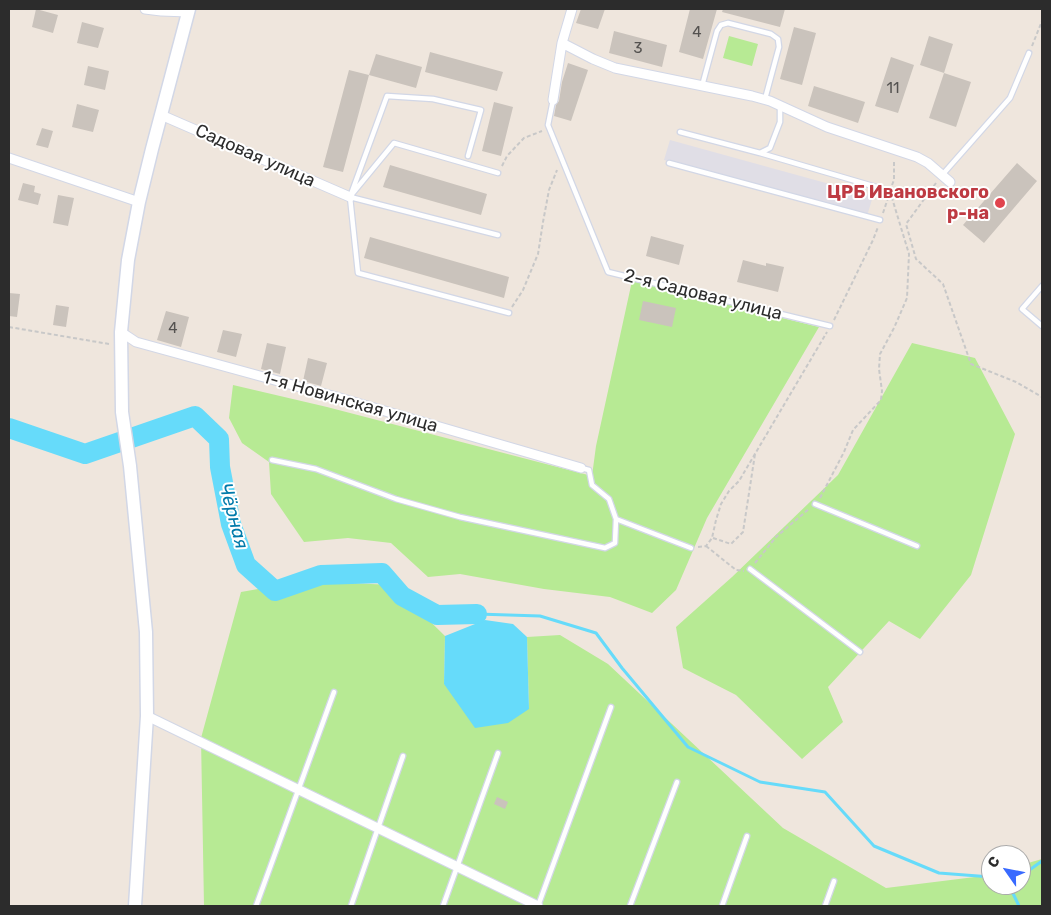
<!DOCTYPE html>
<html>
<head>
<meta charset="utf-8">
<style>
  body { margin:0 }
  #map { position:relative; width:1051px; height:915px; overflow:hidden; background:#efe6dd; font-family:Rubik,sans-serif }
  canvas { display:block }
  .frame { position:absolute; inset:0; border:10px solid #2c2c2c; pointer-events:none }
  .north { position:absolute; left:981px; top:845px; width:50px; height:50px; box-sizing:border-box; background:#fff; border:1px solid #ababab; border-radius:50%; rotate:303deg; font-size:14px; font-weight:700; line-height:20px; text-align:center; color:#2c2c2c }
  .north::after { content:''; display:block; margin:auto; width:18px; height:22px; background:#396aff; clip-path:polygon(50% 0,100% 100%,50% 72%,0 100%) }
</style>
</head>
<body>
<div id="map">
<canvas width="1051" height="915"></canvas>
<div class="frame"></div>
<div class="north">С</div>
</div>
<script>
const c = document.querySelector('canvas').getContext('2d');
c.lineJoin = 'round';
function fill(path, color) {
  c.fillStyle = color;
  c.fill(path, 'evenodd');
}
function shape(rows) {
  const path = new Path2D();
  for (const r of rows) {
    path.moveTo(r[0], r[1]);
    for (let i = 2; i < r.length; i += 2) path.lineTo(r[i], r[i + 1]);
  }
  return path;
}
function stroke(path, color, width, dash) {
  c.strokeStyle = color;
  c.lineWidth = width;
  c.lineCap = dash ? 'butt' : 'round';
  c.setLineDash(dash || []);
  c.stroke(path);
}
function label(font, color, halo, rows, align = 'center') {
  c.font = font + ' Rubik,sans-serif';
  c.lineWidth = 4;
  c.setLineDash([]);
  c.textBaseline = 'middle';
  c.strokeStyle = halo;
  c.fillStyle = color;
  for (const [text, x, y, turn = 0] of rows) {
    c.save();
    c.translate(x, y);
    c.rotate((+turn || 0) * Math.PI / 180);
    c.textAlign = isNaN(turn) ? turn : align;
    if (halo) c.strokeText(text, 0, 0);
    c.fillText(text, 0, 0);
    c.restore();
  }
}
fill(shape([
  [670,140,873,196,867,216,664,160]
]), '#e0dee6');
fill(shape([
  [729,36,758,44,752,66,723,58],
  [632,281,819,327,707,518,676,590,652,613,610,597,544,589,460,574,428,577,391,543,348,538,304,542,271,494,269,462,242,443,229,418,233,385,327,407,592,476,596,446],
  [912,343,975,358,1015,434,971,575,920,639,889,621,828,687,843,722,802,759,736,695,683,668,676,627,732,577,838,475],
  [304,581,393,585,445,636,444,684,529,709,527,637,560,635,608,664,783,828,886,888,991,875,991,885,1021,885,1021,865,1042,859,1042,906,204,906,201,738,241,592]
]), '#b7ea94');
fill(shape([
  [485,620,513,624,527,637,529,709,508,723,475,728,444,684,445,636]
]), '#66dbfa');
stroke(shape([
  [477,614,540,616,596,633,622,668,688,747,760,782,825,792,874,846,939,873,991,877],
  [1021,876,1042,861],
  [1009,885,1019,906]
]), '#66dbfa', 3);
stroke(shape([
  [9,428,85,454,195,416,219,439,220,467,231,524,246,565,275,591,321,575,382,573,402,596,437,615,477,614]
]), '#66dbfa', 20);
fill(shape([
  [36,9,58,15,53,33,32,27],
  [581,9,605,9,598,29,576,23],
  [690,9,717,9,703,59,679,52],
  [723,9,785,9,780,27,722,12],
  [82,22,104,28,98,48,77,43],
  [794,27,816,33,802,85,780,79],
  [614,31,667,45,662,67,609,53],
  [929,36,953,44,944,73,920,65],
  [430,52,503,72,497,91,425,72],
  [376,54,422,67,416,88,369,75],
  [891,57,914,65,898,113,875,106],
  [568,63,588,70,571,121,554,116,556,105,559,101,562,82],
  [88,66,109,71,105,90,84,85],
  [349,70,369,75,343,172,323,167],
  [944,73,971,82,956,127,929,118],
  [814,86,865,102,858,123,808,106],
  [494,102,513,107,501,156,482,151],
  [77,104,99,110,93,132,72,127],
  [42,128,53,131,48,148,36,145],
  [1017,163,1037,181,984,243,963,225],
  [390,165,487,194,481,215,383,187],
  [23,183,35,186,34,192,41,194,38,205,18,200],
  [58,195,74,198,68,226,53,223],
  [651,236,684,245,679,265,646,256],
  [370,237,509,277,504,298,364,258],
  [743,260,766,266,766,263,784,267,778,292,737,282],
  [9,293,20,294,17,317,9,316],
  [643,301,676,308,672,327,639,320],
  [56,305,69,307,66,327,53,325],
  [166,311,189,317,181,347,157,340],
  [223,330,242,334,236,357,217,352],
  [267,343,286,347,280,374,261,369],
  [308,358,327,363,321,386,303,381],
  [497,797,508,802,505,809,494,804]
]), '#cac3bc');
const lane = shape([
  [702,86,717,31,721,25,728,23,771,34,778,39,779,47,765,99],
  [553,100,548,125,608,272,830,326],
  [680,132,760,153,770,148,780,122,780,106],
  [760,153,890,191],
  [468,156,481,110,433,99,387,96,350,197,358,273,509,313],
  [669,163,880,220],
  [943,174,1010,98,1029,53],
  [352,194,394,143,498,173],
  [350,197,498,235],
  [1042,286,1022,309,1042,326],
  [272,460,316,469,396,499,460,517,605,548,615,543,616,519],
  [581,468,589,470,592,485,609,499,616,519,691,548],
  [815,504,917,546],
  [750,569,860,652],
  [256,906,334,692],
  [351,906,403,756],
  [443,906,498,753],
  [538,906,611,707],
  [630,906,677,782],
  [722,906,747,836],
  [825,906,834,881]
]);
const street = shape([
  [145,9,161,11,188,12],
  [562,43,593,59,615,68,752,96,770,101,827,127,917,157,928,163,950,182],
  [553,100,562,43,572,9],
  [161,115,350,197],
  [9,158,139,202],
  [121,332,136,342,340,398,581,468],
  [147,716,538,906]
]);
const secondary = shape([
  [135,906,147,716,146,632,130,466,122,412,121,332,128,260,139,202,152,149,189,9]
]);
stroke(lane, '#d2d7e6', 7);
stroke(street, '#d2d7e6', 11);
stroke(secondary, '#d2d7e6', 15);
stroke(shape([
  [1032,46,1042,21],
  [502,166,507,156,524,138,542,131],
  [936,183,906,224,916,259,943,284,971,364,1016,382,1042,397],
  [892,185,894,180,894,160],
  [883,213,888,198],
  [512,307,523,290,538,254,543,222,549,190,557,170],
  [834,320,873,240,878,227],
  [9,327,109,344],
  [820,498,844,452,853,430,881,400,882,391,879,369,880,354,894,328,907,298,909,254,892,198],
  [713,538,731,544,743,532,755,454],
  [706,546,736,570,744,571],
  [698,547,706,546,712,538,716,520,721,504,729,491,739,481,827,332],
  [755,563,776,537,810,508]
]), '#c8c8c8', 2, [4, 2.5]);
stroke(lane, '#fff', 4.5);
stroke(street, '#fff', 9);
stroke(secondary, '#fff', 12);
for (const [x, y, r, color] of [
  [1000,203,6,"#e0444e"]
]) {
  const dot = new Path2D();
  dot.arc(x, y, r, 0, 2 * Math.PI);
  c.fillStyle = color;
  c.fill(dot);
  stroke(dot, '#fff', 2);
}
label('15px', '#545250', null, [
  ["4",697,33],
  ["3",638,49],
  ["11",893,89],
  ["4",173,329]
]);
label('18px', '#2c2c2c', '#fff', [
  ["Садовая улица",255,156,24],
  ["2-я Садовая улица",703,295,14],
  ["1-я Новинская улица",350,402,16]
]);
label('bold 18px', '#be3a42', '#fff', [
  ["ЦРБ Ивановского",989,193],
  ["р-на",989,214]
], 'right');
label('italic 19px', '#017aaa', '#fff', [
  ["Чёрная",233,516,75]
]);
</script>
</body>
</html>
